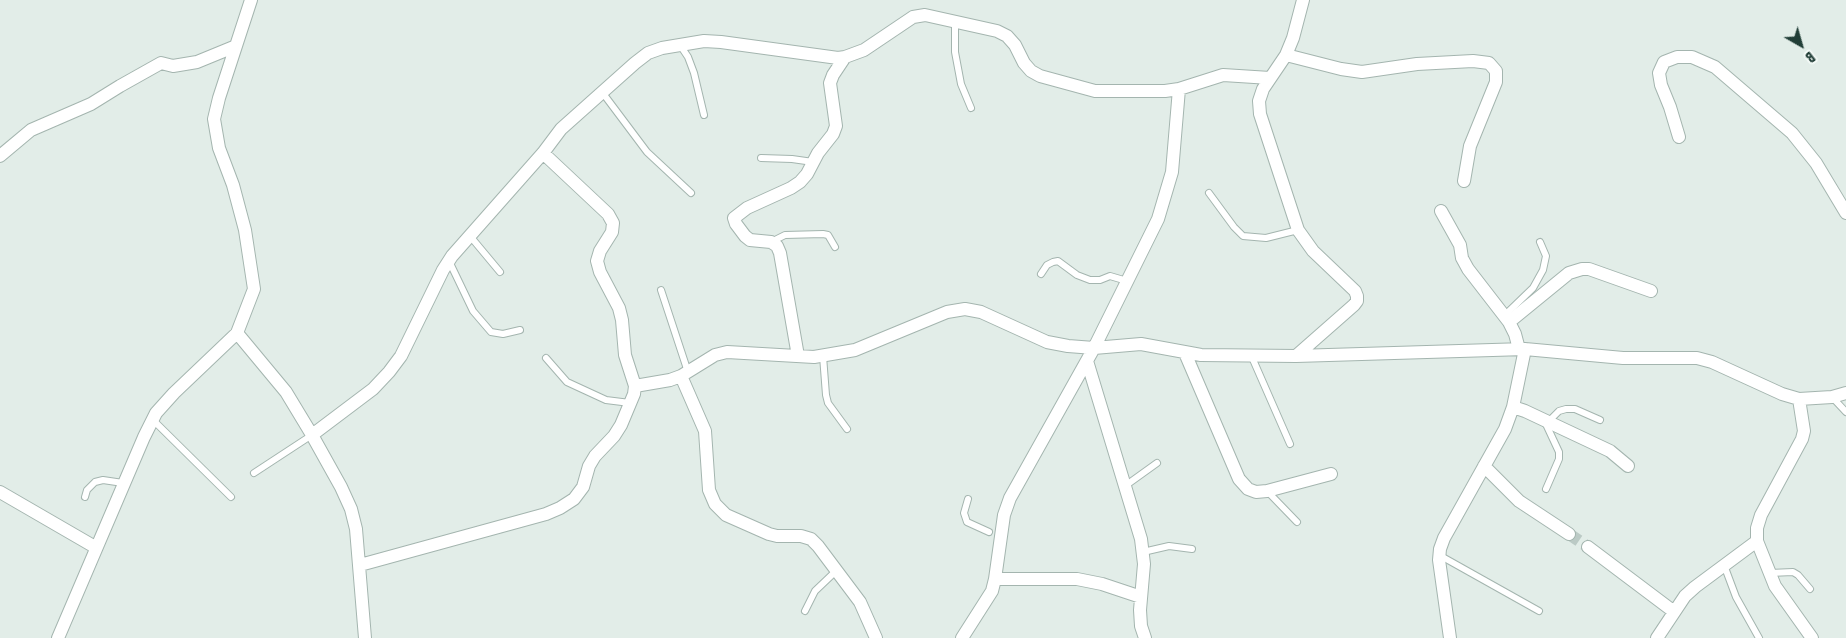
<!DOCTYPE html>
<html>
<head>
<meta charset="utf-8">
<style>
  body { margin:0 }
  #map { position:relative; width:1846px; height:638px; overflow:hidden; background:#e2ede8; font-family:"Asap Condensed",sans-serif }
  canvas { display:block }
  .north { position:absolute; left:1776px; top:20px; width:50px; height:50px; -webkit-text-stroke:4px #f3f9f6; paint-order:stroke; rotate:142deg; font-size:14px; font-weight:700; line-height:20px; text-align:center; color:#213e37 }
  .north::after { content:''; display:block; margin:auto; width:18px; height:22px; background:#213e37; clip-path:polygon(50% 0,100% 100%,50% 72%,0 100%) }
</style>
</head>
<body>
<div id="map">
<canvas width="1846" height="638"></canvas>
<div class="north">B</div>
</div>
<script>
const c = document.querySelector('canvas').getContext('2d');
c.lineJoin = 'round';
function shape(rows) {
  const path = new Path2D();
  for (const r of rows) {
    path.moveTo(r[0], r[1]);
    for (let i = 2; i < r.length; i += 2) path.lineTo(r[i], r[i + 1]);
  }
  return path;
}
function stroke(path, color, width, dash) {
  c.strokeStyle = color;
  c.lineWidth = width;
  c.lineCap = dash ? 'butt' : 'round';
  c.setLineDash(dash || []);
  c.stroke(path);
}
stroke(shape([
  [1569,534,1588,547]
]), '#bbcac5', 12, [12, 6]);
const service = shape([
  [955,22,955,52,961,84,971,108],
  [680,45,688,57,694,73,704,115],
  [602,92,647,152,691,193],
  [761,158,792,159,813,162],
  [1209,193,1234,227,1243,236,1266,238,1298,230],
  [470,236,500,272],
  [771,242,785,235,823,234,828,235,835,247],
  [449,261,473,311,491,332,503,334,520,330],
  [1041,274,1047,265,1053,262,1058,261,1077,275,1090,280,1100,280,1110,276,1127,281],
  [661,290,688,372],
  [1504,316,1533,288,1543,270,1546,256,1540,242],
  [1251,355,1290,444],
  [823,356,826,395,828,403,847,429],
  [546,358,567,382,606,400,630,403],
  [1832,397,1846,412],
  [153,420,231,497],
  [1545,422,1559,452,1559,459,1546,489],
  [1548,422,1559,411,1566,409,1575,409,1600,420],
  [254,473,312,435],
  [1125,486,1157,463],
  [1267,491,1297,522],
  [85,497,87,490,95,482,103,480,123,483],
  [968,499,964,513,967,522,989,532],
  [1143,552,1169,546,1192,549],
  [1439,555,1539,611],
  [1724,565,1736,597,1759,638],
  [1770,573,1793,572,1798,575,1810,589],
  [805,611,815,591,836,571]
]);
const minor = shape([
  [1286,55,1341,69,1362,72,1417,64,1473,61,1489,63,1496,71,1496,82,1470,146,1464,181],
  [1679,137,1670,107,1661,85,1659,73,1664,62,1677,57,1692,57,1715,67,1792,133,1816,163,1846,213],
  [0,156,31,130,91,104,120,86,161,63,173,66,197,62,236,46],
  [1441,211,1460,245,1462,258,1468,269,1509,322,1515,334,1519,349],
  [1509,322,1569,273,1582,269,1589,269,1651,291],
  [237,333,286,392,312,435,341,487,351,509,356,529,365,638],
  [1185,353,1239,479,1248,489,1256,492,1267,491,1331,474],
  [798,356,780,253,777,246,771,242,750,240,745,236,736,224,734,218,747,208,791,188,800,182,807,174,818,153,833,134,836,126,830,83,833,75,845,57],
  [1296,356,1354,305,1357,301,1357,296,1355,291,1313,251,1298,230,1260,114,1259,101,1263,89,1286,55,1293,38,1303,0],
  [1087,361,1141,539,1144,564,1140,610,1141,626,1145,638],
  [681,376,705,431,709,490,715,504,726,515,769,534,777,536,801,536,811,539,818,546,860,602,876,638],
  [635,386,670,380,681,376,715,355,727,352,814,357,855,350,947,312,965,309,981,312,1047,342,1068,346,1094,348,1141,344,1201,355,1296,356,1525,349,1623,358,1697,358,1712,362,1782,394,1799,399,1832,397,1846,393],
  [1799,399,1804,431,1802,439,1761,515,1757,528,1757,541,1775,586,1812,638],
  [1513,407,1525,411,1610,451,1628,466],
  [312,435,373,389,389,372,401,356,443,270,452,256,543,153,561,129,635,63,648,53,662,48,704,41,721,42,838,58,845,57,864,50,913,17,925,15,997,31,1007,36,1015,45,1024,63,1031,71,1040,76,1095,91,1165,91,1179,89,1223,75,1270,78],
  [1484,466,1519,501,1569,534],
  [0,492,95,547],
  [1588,547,1673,611],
  [360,565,546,514,560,508,574,499,583,487,589,466,595,456,614,436,621,425,634,394,635,386,625,355,622,320,619,308,600,272,597,261,600,251,612,232,613,223,608,214,543,153],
  [995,579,1077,579,1102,584,1141,597],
  [58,638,144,437,156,413,174,393,237,333,254,289,245,230,233,185,219,148,214,119,219,98,251,0],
  [962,638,992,591,995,579,1004,515,1010,498,1094,348,1158,219,1172,172,1179,89],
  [1450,638,1439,560,1440,549,1444,538,1505,429,1513,407,1525,349],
  [1657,638,1685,596,1695,587,1757,541]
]);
stroke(service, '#a4b5af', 8);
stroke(minor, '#a4b5af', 14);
stroke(service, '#fff', 6);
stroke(minor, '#fff', 12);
</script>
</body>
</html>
